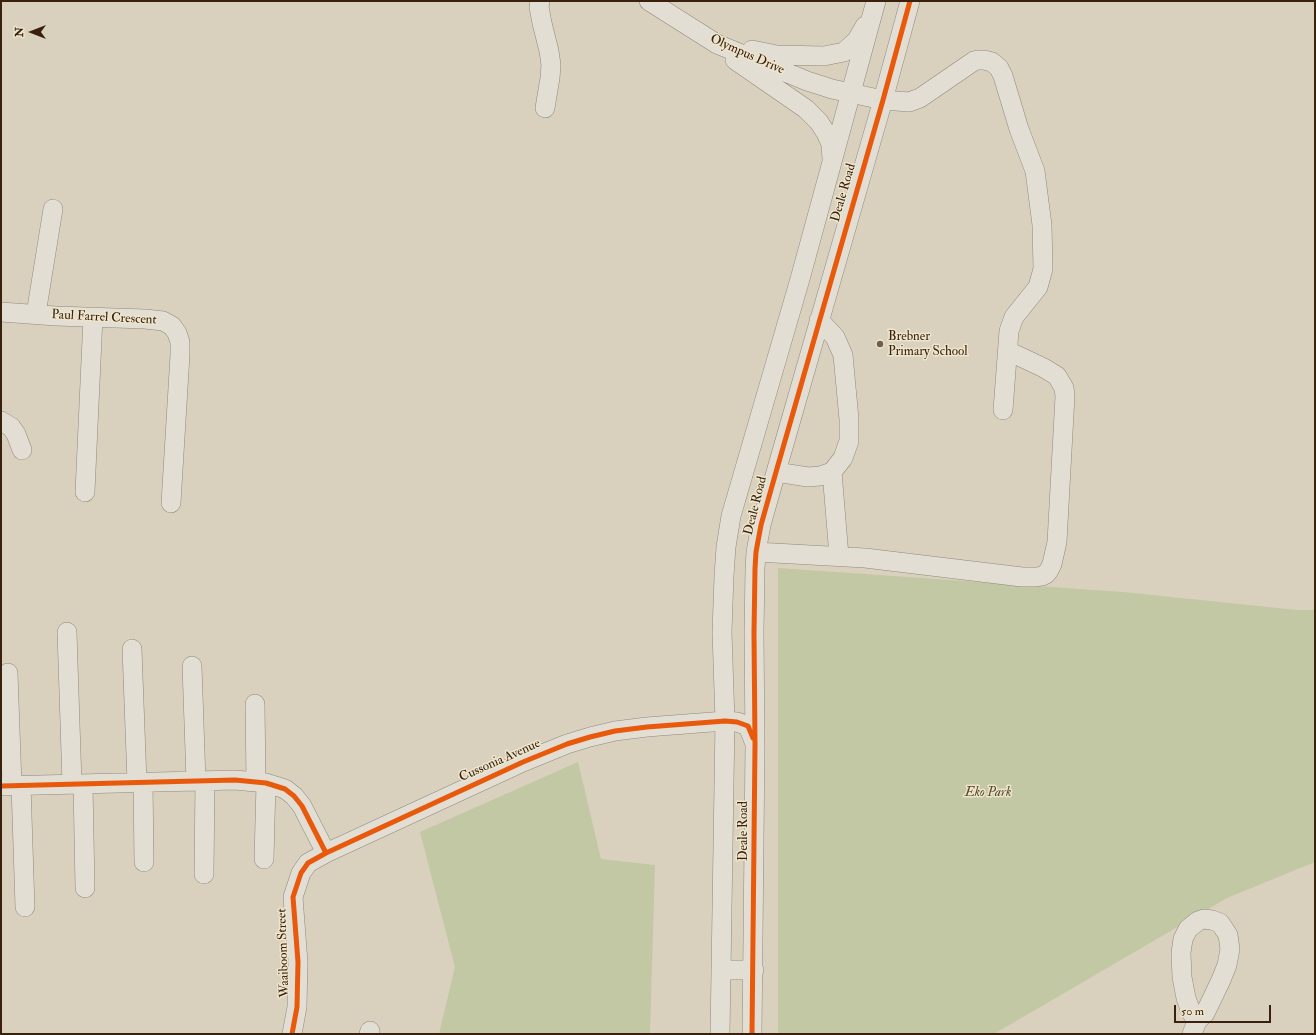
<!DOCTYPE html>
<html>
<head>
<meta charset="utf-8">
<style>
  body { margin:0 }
  #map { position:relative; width:1316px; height:1035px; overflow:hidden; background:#d9d1bd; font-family:"IM FELL Double Pica",serif }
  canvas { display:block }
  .frame { position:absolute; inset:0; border:2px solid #39210d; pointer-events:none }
  .north { position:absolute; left:12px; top:12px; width:40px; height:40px; -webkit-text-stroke:3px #eee5cc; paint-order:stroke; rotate:270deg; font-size:11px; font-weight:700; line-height:16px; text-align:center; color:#39210d }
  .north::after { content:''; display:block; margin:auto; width:14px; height:18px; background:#39210d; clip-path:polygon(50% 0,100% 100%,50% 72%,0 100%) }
  .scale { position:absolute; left:1174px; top:1005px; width:97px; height:18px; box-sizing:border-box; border:2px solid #39210d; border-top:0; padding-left:5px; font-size:12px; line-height:14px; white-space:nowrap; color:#39210d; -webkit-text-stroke:3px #eee5cc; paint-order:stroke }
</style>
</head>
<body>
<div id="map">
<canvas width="1316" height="1035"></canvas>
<div class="frame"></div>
<div class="north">N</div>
<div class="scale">50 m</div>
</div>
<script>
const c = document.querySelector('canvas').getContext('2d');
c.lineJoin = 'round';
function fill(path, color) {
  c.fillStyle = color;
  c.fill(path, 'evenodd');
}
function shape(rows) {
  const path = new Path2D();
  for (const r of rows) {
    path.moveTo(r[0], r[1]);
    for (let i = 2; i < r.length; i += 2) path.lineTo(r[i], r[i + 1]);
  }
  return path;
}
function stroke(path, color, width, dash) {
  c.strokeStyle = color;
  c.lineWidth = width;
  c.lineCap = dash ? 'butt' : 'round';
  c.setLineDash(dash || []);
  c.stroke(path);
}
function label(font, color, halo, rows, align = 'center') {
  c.font = font + ' "IM FELL Double Pica",serif';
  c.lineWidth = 3;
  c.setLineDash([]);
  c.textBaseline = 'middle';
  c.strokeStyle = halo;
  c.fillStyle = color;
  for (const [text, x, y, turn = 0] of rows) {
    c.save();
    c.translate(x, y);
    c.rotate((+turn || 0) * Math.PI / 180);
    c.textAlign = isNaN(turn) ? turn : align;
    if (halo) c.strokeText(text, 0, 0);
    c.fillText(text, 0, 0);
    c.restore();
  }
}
fill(shape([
  [778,568,1123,592,1297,610,1315,610,1315,862,1227,898,994,1034,778,1034],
  [578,762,601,859,655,865,650,1034,439,1034,455,967,420,832]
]), '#c2c7a4');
const minor = shape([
  [540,1,539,7,542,23,549,51,551,65,550,78,545,108],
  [649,1,717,44,807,81,832,89,883,100,909,102,920,98,974,61,978,60,984,60,992,62,999,68,1003,76,1019,129,1035,171,1042,225,1043,269,1038,287,1014,317,1009,331,1003,410],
  [752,50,777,55,824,56,844,52,857,40,865,26],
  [735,60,806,109,819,122,826,133,831,144,832,159],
  [1,312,56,316,145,319,163,321,172,326,177,333,180,342,180,355,171,503],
  [36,314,53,209],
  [1,421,11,427,16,434,22,450],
  [776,472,808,477,820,476,832,472,843,458,849,441,849,419,843,355,835,337,819,320],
  [832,472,839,556],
  [85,492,93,317],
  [756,552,865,558,1022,577,1036,577,1042,576,1046,574,1049,570,1052,564,1057,542,1065,396,1064,388,1057,376,1044,368,1008,351],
  [67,632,72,784],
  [132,649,137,782],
  [192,666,196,781],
  [8,673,12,785],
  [255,704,256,782],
  [143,782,144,862],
  [83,784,85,888],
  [21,785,25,907],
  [1,786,235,780,266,783,285,789,294,796,302,806,326,853],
  [264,859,266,783],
  [204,874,205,781],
  [722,970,754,970],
  [292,1034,297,1007,298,962,293,897,301,873,308,863,326,853,523,762,567,744,590,737,615,731,647,727,725,721,737,722,748,726,755,744],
  [369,1034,370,1031],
  [720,1034,725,721,722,632,724,576,726,547,731,516,800,279,876,1],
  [752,1034,755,745,754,633,755,569,756,552,761,525,776,472,883,100,910,1],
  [1192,1034,1197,1021,1205,1013,1211,1001,1221,980,1227,965,1230,949,1228,935,1220,923,1212,920,1204,919,1198,921,1188,929,1183,939,1181,953,1182,977,1186,998,1191,1012,1197,1021]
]);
stroke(minor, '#90887b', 20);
stroke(minor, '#e2ded3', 19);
stroke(shape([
  [1,786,235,780,266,783,285,789,294,796,302,806,326,853],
  [292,1034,297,1007,298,962,293,897,301,873,308,863,326,853,523,762,567,744,590,737,615,731,647,727,725,721,737,722,748,726,753,738],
  [752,1034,755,745,754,633,755,569,756,552,761,525,776,472,883,100,910,1]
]), '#e8590c', 5);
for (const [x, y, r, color] of [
  [880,344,4,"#715f4b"]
]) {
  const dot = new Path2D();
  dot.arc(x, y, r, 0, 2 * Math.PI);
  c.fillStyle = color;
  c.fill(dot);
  stroke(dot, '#eee5cc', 1.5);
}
label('13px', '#39210d', '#eee5cc', [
  ["Olympus Drive",747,55,24],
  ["Deale Road",844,193,-74],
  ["Paul Farrel Crescent",104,318,3],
  ["Deale Road",756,506,-76],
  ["Cussonia Avenue",500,761,-24],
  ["Deale Road",744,831,-90],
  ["Waaiboom Street",284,953,-92]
]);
label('13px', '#39210d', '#eee5cc', [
  ["Brebner",888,337],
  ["Primary School",888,352]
], 'left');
label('italic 13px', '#56482e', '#eee5cc', [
  ["Eko Park",988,793]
]);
</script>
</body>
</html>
